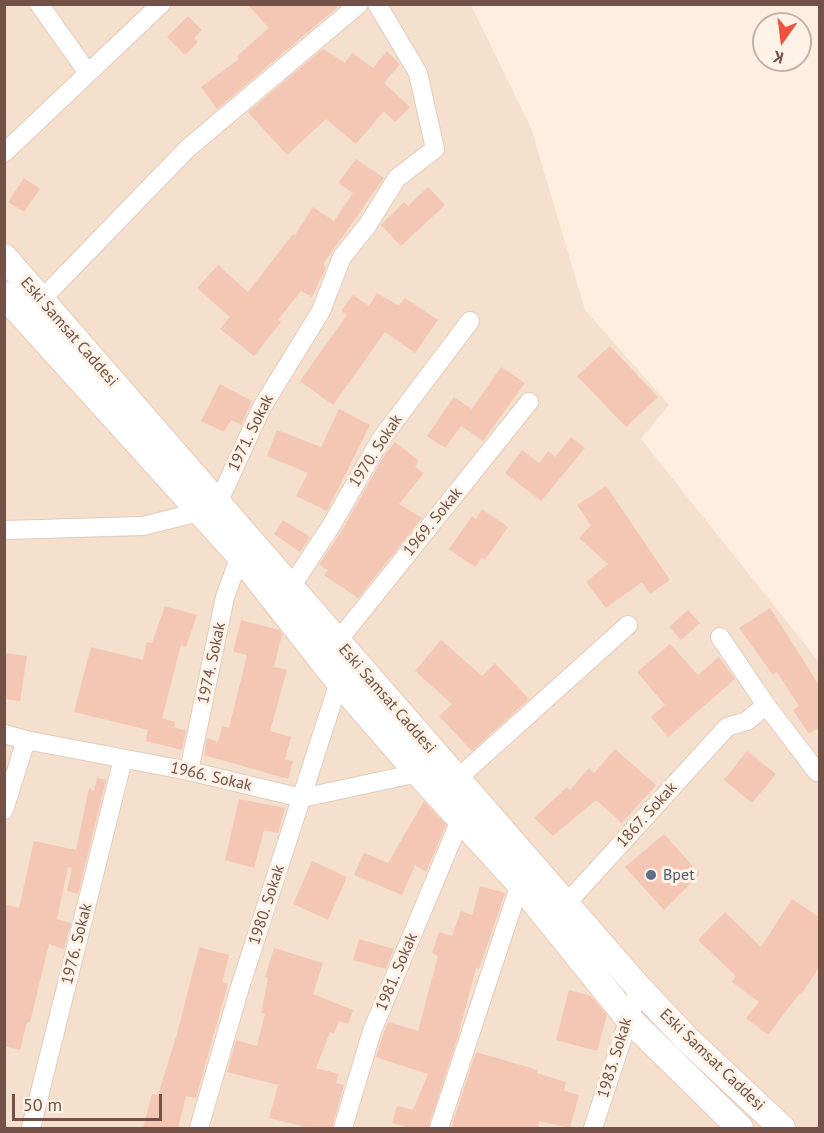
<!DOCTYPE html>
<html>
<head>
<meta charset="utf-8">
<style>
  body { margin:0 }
  #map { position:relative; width:824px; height:1133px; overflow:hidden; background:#fdeedf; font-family:"PT Sans",sans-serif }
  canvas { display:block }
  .frame { position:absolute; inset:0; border:6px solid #745146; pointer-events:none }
  .north { position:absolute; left:752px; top:12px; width:60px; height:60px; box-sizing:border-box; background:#fff2e6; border:2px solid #c7b2a6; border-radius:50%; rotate:194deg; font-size:16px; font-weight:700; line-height:24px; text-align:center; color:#745146 }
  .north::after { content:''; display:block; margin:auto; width:21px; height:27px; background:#ed523e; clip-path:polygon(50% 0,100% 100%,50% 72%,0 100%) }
  .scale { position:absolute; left:12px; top:1094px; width:150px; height:27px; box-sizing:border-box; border:3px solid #745146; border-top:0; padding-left:8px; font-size:18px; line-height:21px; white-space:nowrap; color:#745146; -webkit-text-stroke:4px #fff2e6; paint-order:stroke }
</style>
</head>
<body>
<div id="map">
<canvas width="824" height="1133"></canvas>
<div class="frame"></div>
<div class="north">K</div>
<div class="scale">50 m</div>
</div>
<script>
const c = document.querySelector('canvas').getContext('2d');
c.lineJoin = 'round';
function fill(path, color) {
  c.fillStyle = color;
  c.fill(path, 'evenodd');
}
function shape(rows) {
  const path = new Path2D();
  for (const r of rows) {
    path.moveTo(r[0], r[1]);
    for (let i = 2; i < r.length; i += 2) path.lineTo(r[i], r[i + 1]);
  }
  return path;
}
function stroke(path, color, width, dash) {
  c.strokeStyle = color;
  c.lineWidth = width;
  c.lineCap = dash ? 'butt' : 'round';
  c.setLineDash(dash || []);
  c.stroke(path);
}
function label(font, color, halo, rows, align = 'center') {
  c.font = font + ' "PT Sans",sans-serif';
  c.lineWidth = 6;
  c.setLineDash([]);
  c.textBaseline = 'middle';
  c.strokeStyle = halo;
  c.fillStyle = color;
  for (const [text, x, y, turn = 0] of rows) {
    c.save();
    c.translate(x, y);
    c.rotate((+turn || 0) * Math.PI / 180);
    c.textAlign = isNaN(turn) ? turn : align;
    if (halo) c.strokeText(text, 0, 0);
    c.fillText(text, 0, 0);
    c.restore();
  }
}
fill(shape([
  [5,5,471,5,531,128,585,310,669,405,641,439,819,662,819,1128,5,1128]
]), '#f5dfcd');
fill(shape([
  [247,4,341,4,217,109,201,87,239,59,237,56,269,28],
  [188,16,202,30,194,38,198,42,185,55,167,37],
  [323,49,345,63,352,53,373,68,387,51,400,64,384,83,410,107,395,122,384,111,356,144,326,119,287,155,248,112],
  [356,159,384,178,323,264,326,267,312,297,301,291,278,320,281,322,254,356,220,329,230,317,197,288,218,265,248,292,293,234,295,235,313,207,334,221,353,193,338,183],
  [24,178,40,189,24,212,8,202],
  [428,187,445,205,401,246,381,225,404,202,408,206],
  [377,293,399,306,405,298,438,320,415,353,385,332,333,405,300,381,347,315,341,311,353,295,369,306],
  [610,346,658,397,626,427,577,376],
  [501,367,525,383,483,441,461,426,445,448,427,436,454,397,472,409],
  [220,384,252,401,241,425,231,420,224,432,201,421],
  [339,409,370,425,327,511,296,496,308,473,267,456,277,430,321,447],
  [571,437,585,448,541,501,505,473,522,450,539,463,548,451,555,457],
  [395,442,419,461,415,467,424,473,399,504,422,518,358,598,324,575,328,570,319,565,341,532,384,456],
  [606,486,670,580,650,594,642,582,606,608,586,582,608,564,579,538,591,525,577,505],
  [482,509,508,527,485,560,482,557,475,567,449,549,472,516,476,519],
  [283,520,310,537,300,552,274,534],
  [165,606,197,615,186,647,181,645,162,718,175,722,174,727,186,731,182,750,146,741,148,730,74,712,91,647,143,660,147,642,152,643],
  [770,608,819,685,819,727,809,734,793,710,799,706,777,672,773,675,739,628],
  [688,610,700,623,681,640,669,627],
  [241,620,279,630,282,634,274,667,287,670,270,731,291,737,285,759,293,761,288,779,204,755,207,738,218,742,222,726,229,728,247,655,233,652],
  [441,640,482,676,495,663,529,699,472,751,439,716,452,704,415,671],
  [670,644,698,675,719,657,735,679,668,737,651,717,665,705,637,672],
  [4,653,27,656,20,701,4,699],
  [615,749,656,785,622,823,596,800,553,836,534,818,567,787,570,790,589,768,594,773],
  [747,751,776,774,752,803,724,780],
  [97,778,106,780,78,894,67,891,72,868,68,867,57,919,71,923,64,949,49,944,30,1022,27,1022,20,1050,4,1046,4,904,19,908,34,841,76,850,89,788,94,791],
  [239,799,285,808,278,833,264,830,254,868,225,860],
  [424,801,446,825,426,872,415,865,402,895,354,875,364,853,388,863],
  [664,834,700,874,664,910,625,867],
  [312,861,347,877,328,920,293,904],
  [480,886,505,893,479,969,476,968,458,1036,428,1128,410,1128,392,1123,397,1106,413,1110,428,1074,376,1057,383,1035,388,1022,418,1031,438,956,432,953,439,932,452,936,461,911,472,915],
  [792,899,819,917,819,967,801,995,800,993,768,1035,746,1018,759,1002,732,982,736,976,698,940,725,912,761,947],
  [359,939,394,949,386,969,353,960],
  [199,947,229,955,222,982,228,984,196,1098,186,1096,178,1128,143,1128,152,1094,158,1095,177,1034],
  [274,948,323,963,313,994,353,1010,348,1024,339,1021,334,1034,330,1032,316,1068,339,1074,336,1083,344,1085,332,1128,309,1128,269,1118,278,1085,227,1072,236,1040,257,1046,265,1014,261,1013,268,978,265,977],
  [569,990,591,996,607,1015,597,1051,556,1040],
  [476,1052,538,1070,537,1073,566,1082,564,1091,579,1095,570,1128,539,1121,538,1128,451,1128]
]), '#f4c7b5');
const street = shape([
  [39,4,88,73],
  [4,153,161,4],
  [41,300,187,149,359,4],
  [4,530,143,526,199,512,218,503,262,407,321,311,342,257,367,226,397,178,435,149,418,73,377,4],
  [291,587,331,526,381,439,470,321],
  [720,637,766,705],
  [337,642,529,402],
  [4,734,26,740,189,771,302,798,418,773],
  [189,771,225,597,240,556],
  [457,779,628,625],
  [4,810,26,740],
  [567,903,727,727,747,721,766,705,817,772],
  [31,1128,123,759],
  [199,1128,240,987,339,682],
  [343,1128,372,1031,461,818],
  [439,1128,520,884],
  [593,1128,639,988]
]);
const secondary = shape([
  [4,257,639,988,686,1038,782,1128],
  [4,295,240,556,339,682,418,773,520,884,628,1018,740,1128]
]);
stroke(street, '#e3cbbe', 20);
stroke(secondary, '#e8cbba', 28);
stroke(street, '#fff', 18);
stroke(secondary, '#fff', 26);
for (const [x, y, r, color] of [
  [651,875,6,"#5c6f8a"]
]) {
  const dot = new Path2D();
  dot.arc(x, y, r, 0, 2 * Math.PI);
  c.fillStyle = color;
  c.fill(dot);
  stroke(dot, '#fff2e6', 2);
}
label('16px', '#745146', '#fff2e6', [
  ["Eski Samsat Caddesi",69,332,49],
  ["1971. Sokak",251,433,-64],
  ["1970. Sokak",376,451,-57],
  ["1969. Sokak",433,522,-51],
  ["1974. Sokak",212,663,-78],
  ["Eski Samsat Caddesi",387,699,49],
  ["1966. Sokak",211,777,13],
  ["1867. Sokak",647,815,-48],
  ["1980. Sokak",267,905,-72],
  ["1976. Sokak",77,944,-76],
  ["1981. Sokak",397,972,-67],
  ["1983. Sokak",615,1058,-73],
  ["Eski Samsat Caddesi",712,1060,44]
]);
label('16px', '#4e5e75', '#fff2e6', [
  ["Bpet",663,875]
], 'left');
</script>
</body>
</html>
